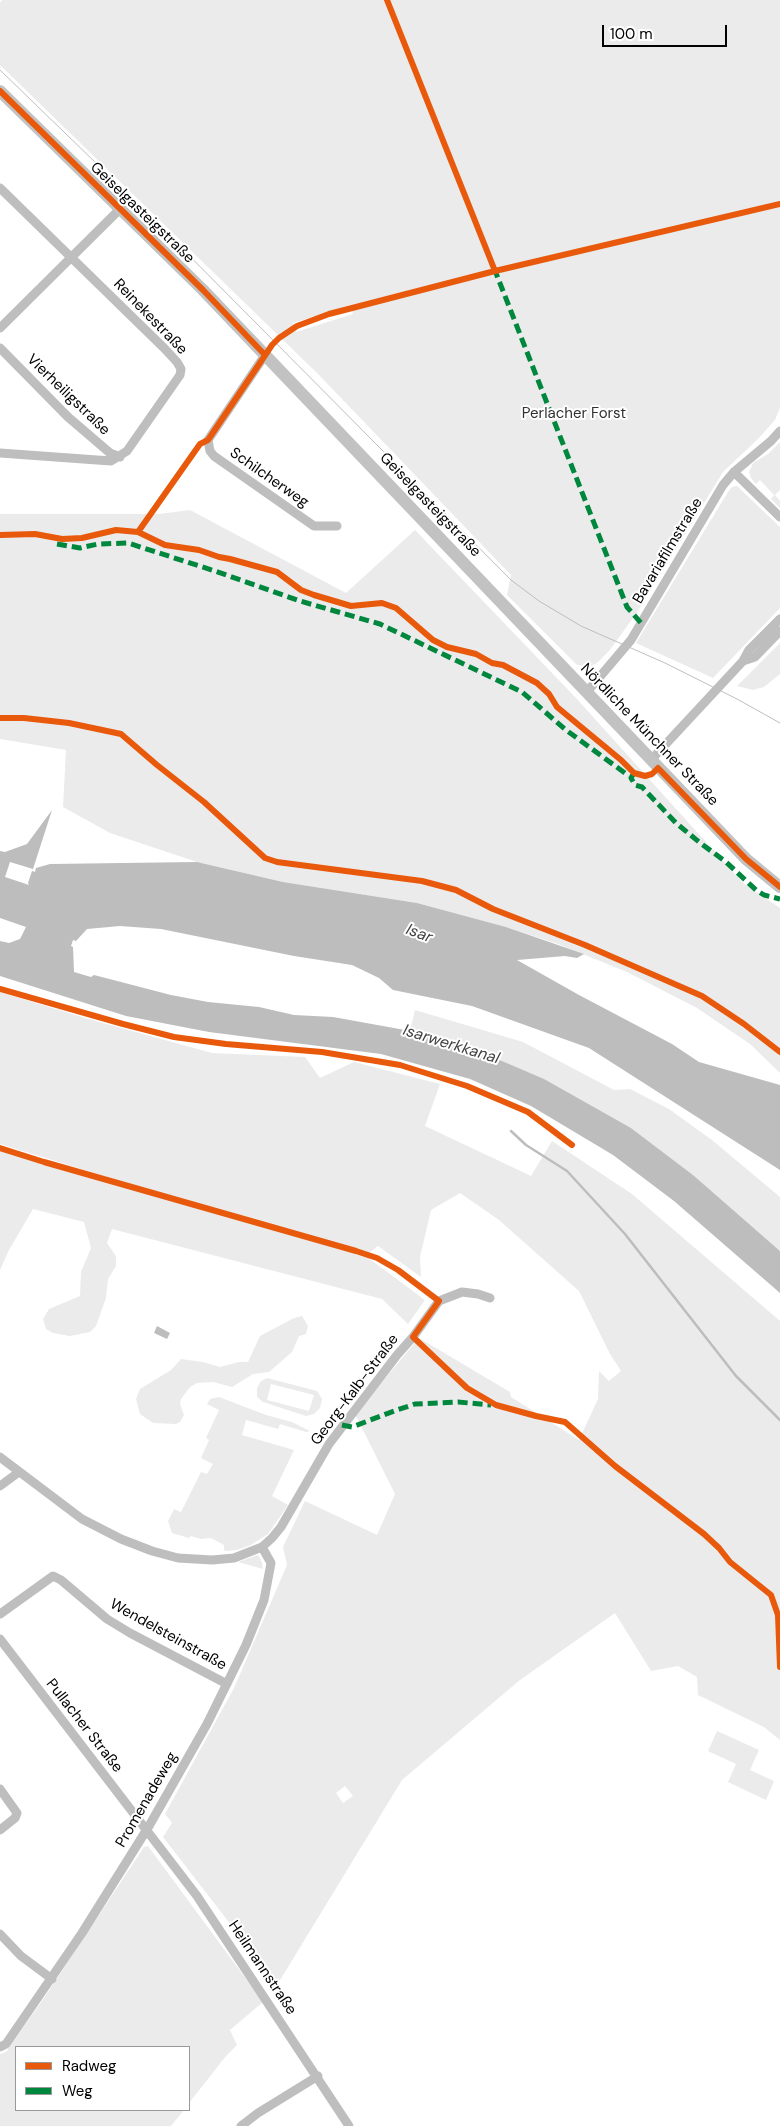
<!DOCTYPE html>
<html>
<head>
<meta charset="utf-8">
<style>
  body { margin:0 }
  #map { position:relative; width:780px; height:2126px; overflow:hidden; background:#fff; font-family:"DM Sans",sans-serif }
  canvas { display:block }
  .legend { position:absolute; left:15px; top:2046px; width:175px; height:65px; box-sizing:border-box; background:#fff; border:1px solid #999; margin:0; padding:6px 9px; list-style:none; font-size:15px; color:#000 }
  .legend li { display:flex; align-items:center; gap:10px; height:25px }
  .legend b { width:25px; border:1px solid #999 }
  .scale { position:absolute; left:602px; top:25px; width:125px; height:22px; box-sizing:border-box; border:2px solid #000; border-top:0; padding-left:6px; font-size:15px; line-height:18px; white-space:nowrap; color:#000; -webkit-text-stroke:4px #fff; paint-order:stroke }
</style>
</head>
<body>
<div id="map">
<canvas width="780" height="2126"></canvas>
<ul class="legend">
<li><b style="height:6px;background:#e8590c"></b>Radweg</li>
<li><b style="height:6px;background:#00873e"></b>Weg</li>
</ul>
<div class="scale">100 m</div>
</div>
<script>
const c = document.querySelector('canvas').getContext('2d');
c.lineJoin = 'round';
function fill(path, color) {
  c.fillStyle = color;
  c.fill(path, 'evenodd');
}
function shape(rows) {
  const path = new Path2D();
  for (const r of rows) {
    path.moveTo(r[0], r[1]);
    for (let i = 2; i < r.length; i += 2) path.lineTo(r[i], r[i + 1]);
  }
  return path;
}
function stroke(path, color, width, dash) {
  c.strokeStyle = color;
  c.lineWidth = width;
  c.lineCap = dash ? 'butt' : 'round';
  c.setLineDash(dash || []);
  c.stroke(path);
}
function label(font, color, halo, rows, align = 'center') {
  c.font = font + ' "DM Sans",sans-serif';
  c.lineWidth = 4;
  c.setLineDash([]);
  c.textBaseline = 'middle';
  c.strokeStyle = halo;
  c.fillStyle = color;
  for (const [text, x, y, turn = 0] of rows) {
    c.save();
    c.translate(x, y);
    c.rotate((+turn || 0) * Math.PI / 180);
    c.textAlign = isNaN(turn) ? turn : align;
    if (halo) c.strokeText(text, 0, 0);
    c.fillText(text, 0, 0);
    c.restore();
  }
}
fill(shape([
  [2,0,780,0,780,408,775,420,759,438,723,472,636,614,609,651,597,663,589,667,577,665,507,595,511,575,319,375,0,65,0,3],
  [350,305,353,314,296,332,293,323],
  [780,442,780,490,775,495,780,501,780,508,771,499,774,495,760,480,756,484,751,478,749,472,753,463,768,454],
  [737,486,780,527,780,608,713,678,636,643,728,492,732,487],
  [190,510,346,593,415,530,576,698,743,883,780,908,780,1073,750,1044,697,1008,627,972,558,944,506,927,417,903,283,882,197,862,110,833,63,807,66,750,0,739,0,514,159,514],
  [780,643,780,674,764,687,753,690,737,686],
  [0,992,85,1018,212,1053,305,1057,320,1078,354,1062,440,1084,425,1126,531,1176,552,1141,632,1194,780,1321,780,1740,764,1727,698,1695,697,1677,678,1666,651,1671,615,1613,520,1680,402,1780,274,1990,245,1943,163,1837,172,1823,165,1814,234,1688,287,1565,283,1547,305,1501,377,1535,395,1494,355,1414,419,1338,510,1392,511,1397,579,1440,598,1399,599,1371,609,1381,621,1371,610,1354,579,1291,499,1220,460,1193,431,1210,420,1257,421,1277,378,1246,369,1253,130,1184,0,1144],
  [345,1786,353,1796,343,1803,336,1793],
  [415,1010,523,1042,614,1090,630,1089,669,1109,712,1140,780,1197,780,1251,693,1175,631,1128,543,1079,481,1052,410,1031],
  [0,1149,43,1164,367,1257,425,1300,408,1324,382,1299,112,1229,107,1243,116,1256,116,1266,108,1279,106,1298,96,1326,90,1332,70,1336,53,1333,46,1329,43,1319,49,1309,80,1296,81,1272,91,1248,84,1222,33,1209,9,1250,0,1270],
  [302,1316,308,1326,306,1334,299,1336,292,1352,269,1372,253,1374,232,1387,213,1382,197,1383,190,1387,181,1399,180,1404,184,1415,180,1422,176,1424,153,1423,140,1414,136,1399,140,1389,171,1370,181,1359,203,1362,220,1367,239,1362,248,1362,260,1336,294,1318],
  [267,1378,317,1391,322,1399,320,1408,314,1414,306,1416,263,1402,257,1397,257,1388,261,1381],
  [271,1384,314,1395,309,1411,267,1400],
  [219,1397,266,1415,292,1422,310,1431,306,1432,280,1424,278,1429,246,1420,242,1435,294,1450,272,1496,288,1505,268,1534,251,1545,237,1550,227,1551,224,1550,224,1545,211,1538,201,1539,191,1536,189,1538,172,1533,168,1521,174,1509,181,1512,201,1472,207,1474,213,1464,201,1458,209,1440,206,1438,219,1410,207,1404,210,1399],
  [258,1555,262,1562,263,1569,238,1562],
  [717,1731,759,1750,750,1770,774,1781,766,1800,728,1782,736,1764,708,1751],
  [148,1846,263,2002,230,2030,237,2045,226,2056,189,2103,189,2047,16,2047,16,2110,184,2110,171,2126,0,2126,0,2054,6,2052,44,1998,144,1847]
]), '#ebebeb');
fill(shape([
  [52,810,33,869,10,862,5,877,29,885,28,883,32,871,35,872,36,868,50,864,197,862,283,882,417,903,506,927,584,954,577,958,565,956,517,960,579,995,672,1044,699,1062,780,1085,780,1170,589,1048,472,1006,393,990,379,978,352,965,294,956,161,929,120,926,87,929,76,941,73,940,71,946,73,947,74,972,91,977,94,975,171,995,208,1002,259,1007,294,1015,333,1017,405,1030,481,1052,544,1079,631,1128,693,1175,780,1251,780,1293,674,1201,613,1155,531,1106,470,1079,381,1054,209,1032,126,1016,0,976,0,941,9,943,20,939,26,927,0,918,0,851,5,852,27,844],
  [157,1326,170,1333,167,1339,154,1333]
]), '#bdbdbd');
stroke(shape([
  [511,1131,526,1145,567,1171,625,1234,736,1376,780,1420]
]), '#bdbdbd', 2.5);
stroke(shape([
  [0,188,164,348,177,362,181,369,180,375,127,451,111,461,0,453],
  [0,328,120,209],
  [0,348,68,417,110,453,120,457],
  [265,355,208,440,210,451,214,456,314,526,337,526],
  [734,472,780,517],
  [743,661,755,657,780,631],
  [586,693,631,640,723,485,734,472,771,441,780,431],
  [651,760,743,661,749,650,780,619],
  [0,1457,82,1519,121,1539,152,1551,178,1558,212,1560,234,1558,262,1547,272,1538,281,1527,329,1444,397,1355,413,1337,439,1301,462,1292,478,1294,490,1298],
  [0,1486,19,1472],
  [0,1614,53,1576,61,1580,107,1619,130,1633,227,1684],
  [0,1639,197,1896,349,2126],
  [0,1789,17,1813,15,1818,0,1830],
  [0,1934,21,1956,52,1979],
  [0,2047,6,2044,82,1933,149,1826,207,1724,246,1645,264,1600,271,1563,262,1547],
  [241,2126,258,2113,318,2076]
]), '#bebebe', 9);
stroke(shape([
  [0,91,203,290,746,859,780,887]
]), '#c2c2c2', 12);
stroke(shape([
  [0,70,130,196,511,580,539,601,581,626,665,663,737,699,780,723]
]), '#bebebe', 1);
stroke(shape([
  [494,268,627,607,641,623],
  [57,544,80,548,98,544,128,543,215,571,300,601,380,624,522,692,566,730,629,776],
  [634,773,631,778,635,785,642,787,676,823,699,842,726,862,756,890,764,895,780,899],
  [342,1425,352,1427,394,1411,415,1404,458,1402,491,1405]
]), '#00873e', 5, [10, 5]);
stroke(shape([
  [387,0,495,271],
  [0,91,203,290,265,355],
  [138,532,200,444,208,440,272,345,279,338,297,326,329,314,495,271,780,204],
  [0,535,35,534,62,539,82,538,116,530,138,532,165,545,199,550,219,557,230,559,277,572,301,590,314,595,351,606,382,603,396,608,433,640,447,647,476,654,492,663,503,665,537,683,549,694,557,707,621,760,634,773,645,776,652,774,658,768,746,859,780,887],
  [0,718,24,718,69,723,121,734,157,765,204,802,265,858,277,862,422,881,456,890,493,909,585,945,702,996,744,1024,780,1052],
  [0,989,123,1024,174,1037,226,1044,322,1052,400,1065,467,1086,528,1112,572,1145],
  [0,1148,44,1162,356,1251,377,1258,398,1270,439,1301,413,1337,467,1388,496,1405,536,1416,565,1422,615,1466,704,1534,719,1548,730,1562,771,1595,778,1615,780,1667]
]), '#e8590c', 6);
label('15px', '#000', '#fff', [
  ["Geiselgasteigstraße",142,213,44],
  ["Reinekestraße",150,317,46],
  ["Vierheiligstraße",68,395,44],
  ["Schilcherweg",269,478,35],
  ["Geiselgasteigstraße",430,505,46],
  ["Bavariafilmstraße",668,551,-59],
  ["Nördliche Münchner Straße",649,735,46],
  ["Georg-Kalb-Straße",355,1390,-53],
  ["Wendelsteinstraße",168,1635,29],
  ["Pullacher Straße",84,1726,52],
  ["Promenadeweg",147,1800,-60],
  ["Heilmannstraße",262,1968,56]
]);
label('15px', '#313131', '#fff', [
  ["Perlacher Forst",574,414]
]);
label('italic 16px', '#424242', '#fff', [
  ["Isar",419,934,21],
  ["Isarwerkkanal",451,1045,17]
]);
</script>
</body>
</html>
